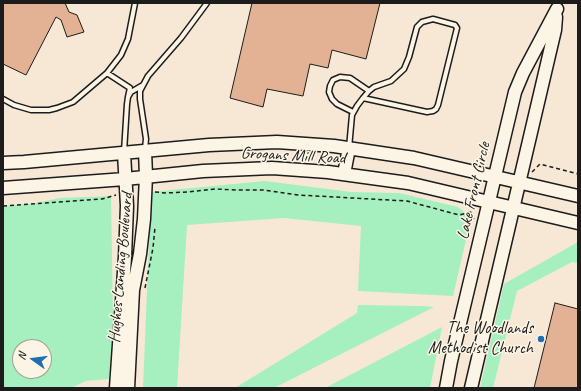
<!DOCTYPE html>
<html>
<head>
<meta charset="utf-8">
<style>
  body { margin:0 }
  #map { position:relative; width:581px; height:391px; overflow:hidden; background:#f7e8d5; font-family:Caveat,sans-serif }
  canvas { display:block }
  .frame { position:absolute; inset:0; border:4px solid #1c1c1c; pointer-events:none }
  .north { position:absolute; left:12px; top:339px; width:40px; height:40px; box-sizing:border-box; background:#fcf5e5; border:1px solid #a29e95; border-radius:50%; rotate:284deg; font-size:11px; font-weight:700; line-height:16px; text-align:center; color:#1c1c1c }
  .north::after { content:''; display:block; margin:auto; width:14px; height:18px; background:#1f6fb2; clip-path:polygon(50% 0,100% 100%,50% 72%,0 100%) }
</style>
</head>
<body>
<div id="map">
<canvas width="581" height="391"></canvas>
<div class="frame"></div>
<div class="north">N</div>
</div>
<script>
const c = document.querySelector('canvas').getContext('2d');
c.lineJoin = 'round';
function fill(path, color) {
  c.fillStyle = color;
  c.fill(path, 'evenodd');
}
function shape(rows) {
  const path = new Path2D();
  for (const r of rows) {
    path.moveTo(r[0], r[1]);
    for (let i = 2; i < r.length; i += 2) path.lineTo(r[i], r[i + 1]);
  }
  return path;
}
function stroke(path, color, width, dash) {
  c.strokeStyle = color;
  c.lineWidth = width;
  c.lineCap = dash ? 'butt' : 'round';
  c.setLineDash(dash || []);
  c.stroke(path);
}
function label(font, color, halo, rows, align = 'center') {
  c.font = font + ' Caveat,sans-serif';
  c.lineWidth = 3;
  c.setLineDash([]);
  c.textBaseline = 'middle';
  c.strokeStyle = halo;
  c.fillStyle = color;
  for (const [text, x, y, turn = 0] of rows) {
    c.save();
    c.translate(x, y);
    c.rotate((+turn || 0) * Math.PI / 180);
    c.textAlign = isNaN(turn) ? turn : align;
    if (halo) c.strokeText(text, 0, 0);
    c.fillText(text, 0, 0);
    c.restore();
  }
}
fill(shape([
  [265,181,351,192,399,193,458,207,471,218,453,296,358,291,361,226,284,218,187,225,177,388,143,388,151,192],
  [111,196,113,320,109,379,86,381,71,388,3,388,3,206,31,204,60,198],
  [20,347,44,347,44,371,20,371],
  [578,242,578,263,572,262,517,291,493,388,480,388,504,284],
  [358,305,421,306,434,307,274,388,235,388,357,313],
  [442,327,430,388,325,388]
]), '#a6efbe');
const building = shape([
  [3,3,65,3,69,12,77,15,84,32,67,37,61,20,56,17,26,75,3,64,3,3],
  [252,3,380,3,366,59,332,50,328,68,310,64,303,96,267,89,263,107,230,98,252,3],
  [555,303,578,309,578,388,534,388,555,303]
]);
fill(building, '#e3b294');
stroke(building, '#1c1c1c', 1);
const lane = shape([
  [128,97,130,88,107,73,121,55,128,39,135,3],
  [3,99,14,105,31,110,49,110,57,108,73,102,107,73],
  [353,112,337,104,332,99,329,92,330,86,333,80,340,77,350,78,369,91],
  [349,148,352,115,357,106,363,98,369,91,374,87,391,81,404,69,409,57,417,27,422,22,433,19,455,25,457,28,438,105,436,109,433,111,427,112,363,98],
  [145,149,146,139,140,99,140,91,148,76,181,38,207,3],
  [124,152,127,104,128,97,131,92,143,85]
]);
const secondary = shape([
  [3,163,24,162,209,145,277,142,334,146,414,158,578,196],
  [344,174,349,148],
  [3,188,125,179,203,171,272,168,328,172,408,183,578,223],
  [116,388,125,257,127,206,124,153],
  [128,388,133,290,140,254,144,219,146,176,145,151],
  [446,388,451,361,515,92,523,73,557,9],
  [471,388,555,30,556,17]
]);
stroke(lane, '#1c1c1c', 7);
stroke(secondary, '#1c1c1c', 15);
stroke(shape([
  [532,172,540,164,578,174],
  [155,192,166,193,188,192,215,189,237,190,264,190,298,195,407,201,459,215,471,212,473,209],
  [3,206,102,199,116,195],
  [471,212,474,219],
  [145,288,153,248,155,227]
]), '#1c1c1c', 1.5, [4, 3]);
stroke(lane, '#fcf5e5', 4);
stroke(secondary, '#fcf5e5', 12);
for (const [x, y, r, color] of [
  [541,339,4,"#1f6fb2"]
]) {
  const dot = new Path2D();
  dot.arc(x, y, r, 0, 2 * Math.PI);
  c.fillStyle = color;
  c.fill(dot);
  stroke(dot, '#fcf5e5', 1.5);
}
label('17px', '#1c1c1c', '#fcf5e5', [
  ["Grogans Mill Road",293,156,3],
  ["Lake Front Circle",474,191,-77],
  ["Hughes Landing Boulevard",121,268,-85]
]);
label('17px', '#1c1c1c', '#fcf5e5', [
  ["The Woodlands",533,329],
  ["Methodist Church",533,349]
], 'right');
</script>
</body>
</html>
